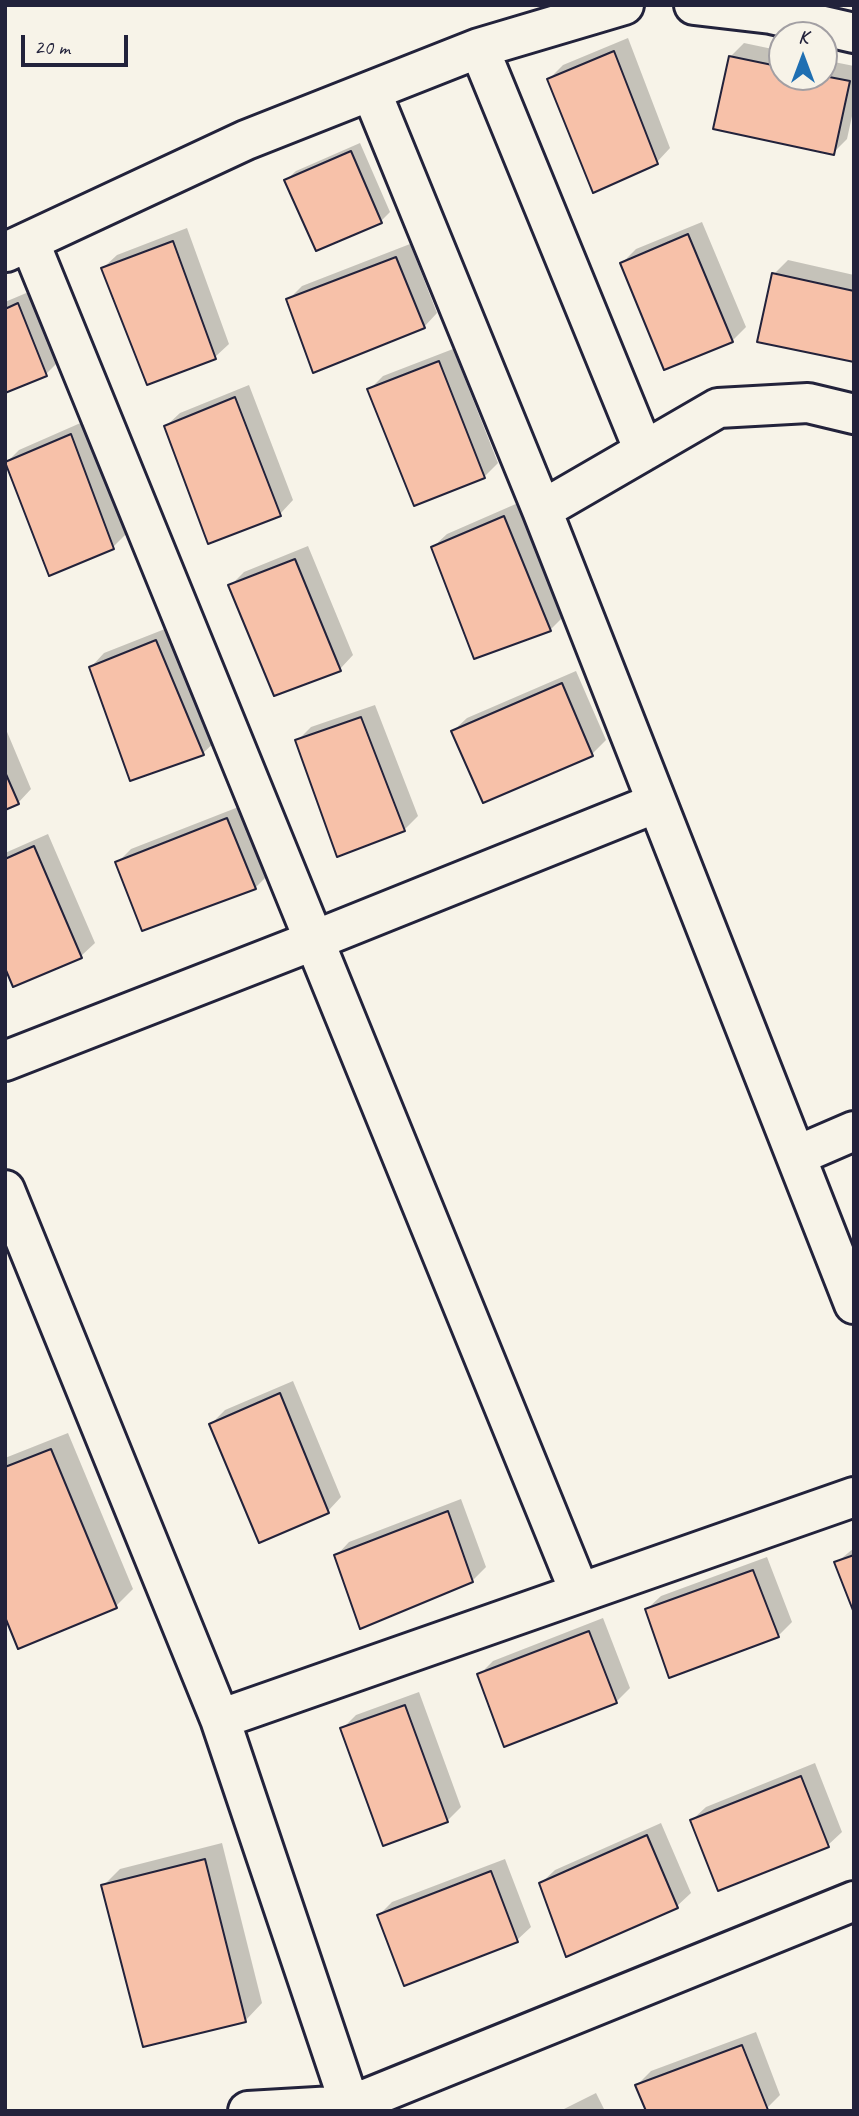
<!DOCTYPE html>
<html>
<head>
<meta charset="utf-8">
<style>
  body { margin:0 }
  #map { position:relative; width:859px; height:2116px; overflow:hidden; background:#f7f3e8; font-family:Caveat,sans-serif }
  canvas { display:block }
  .frame { position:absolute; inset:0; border:7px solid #22223b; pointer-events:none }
  .north { position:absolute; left:768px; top:21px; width:70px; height:70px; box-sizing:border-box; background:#f7f3e8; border:2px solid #a29fa3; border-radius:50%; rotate:0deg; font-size:19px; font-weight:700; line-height:28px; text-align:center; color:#22223b }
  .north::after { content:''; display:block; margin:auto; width:24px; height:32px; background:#1f6fb2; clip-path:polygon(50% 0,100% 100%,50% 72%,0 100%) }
  .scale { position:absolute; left:21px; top:35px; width:107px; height:32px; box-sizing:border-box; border:4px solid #22223b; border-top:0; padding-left:9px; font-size:21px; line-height:24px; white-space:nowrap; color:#22223b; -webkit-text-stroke:5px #f7f3e8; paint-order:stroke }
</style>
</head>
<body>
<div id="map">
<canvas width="859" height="2116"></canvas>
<div class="frame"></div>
<div class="north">K</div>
<div class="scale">20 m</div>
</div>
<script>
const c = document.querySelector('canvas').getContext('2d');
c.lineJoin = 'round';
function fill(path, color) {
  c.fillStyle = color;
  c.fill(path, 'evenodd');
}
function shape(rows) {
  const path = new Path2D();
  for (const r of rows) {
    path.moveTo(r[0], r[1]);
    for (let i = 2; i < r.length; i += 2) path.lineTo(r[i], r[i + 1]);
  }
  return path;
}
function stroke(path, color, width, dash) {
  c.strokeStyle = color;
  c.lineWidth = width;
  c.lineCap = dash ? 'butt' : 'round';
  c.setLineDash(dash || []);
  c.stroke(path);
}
fill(shape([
  [628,38,670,148,657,162,549,79,563,65],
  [744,43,782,51,782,77,824,77,824,60,854,66,854,107,847,139,833,153,730,57],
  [360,143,390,212,381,221,286,180,296,171],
  [702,222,746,327,732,341,622,263,636,249],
  [187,228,229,344,215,357,103,268,117,255],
  [410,244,437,313,424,327,288,300,302,286],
  [788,260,854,275,854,361,774,274],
  [31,291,59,361,46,374,5,391,5,302],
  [453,349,498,463,485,476,415,504,369,390,383,376],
  [249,385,293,500,280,514,166,426,180,413],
  [85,421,127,533,113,547,50,573,6,463,19,450],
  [518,503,564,616,550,630,433,547,447,534],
  [308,546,353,655,340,669,230,586,244,572],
  [170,627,217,740,203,753,131,779,91,667,104,653],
  [576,671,606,740,592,754,484,800,453,731,467,718],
  [375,705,418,816,404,830,297,741,311,727],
  [5,727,31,789,18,803,5,808],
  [241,806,269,874,255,888,117,863,131,849],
  [48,834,95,943,81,956,5,963,5,853],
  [293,1381,341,1497,328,1511,211,1424,225,1410],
  [68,1433,133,1589,116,1606,5,1612,5,1458],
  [461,1499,486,1567,472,1581,336,1556,349,1542],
  [854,1548,854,1608,836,1563],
  [767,1557,792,1622,778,1636,647,1609,661,1596],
  [603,1618,630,1688,616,1702,479,1675,493,1661],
  [419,1692,461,1807,447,1821,342,1729,356,1715],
  [815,1763,842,1832,828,1845,692,1820,706,1807],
  [661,1823,691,1893,677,1906,567,1955,541,1883,555,1870],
  [222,1843,262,2003,245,2021,103,1886,120,1869],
  [505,1859,531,1927,517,1940,379,1915,392,1902],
  [756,2032,780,2095,767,2108,761,2111,647,2111,637,2085,651,2071],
  [596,2093,605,2111,560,2111]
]), '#0003');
const building = shape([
  [614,51,658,164,593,193,547,79,614,51],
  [729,56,782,67,782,77,824,76,850,81,834,155,713,129,729,56],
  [351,151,382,223,316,251,284,180,351,151],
  [688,234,733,342,664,370,620,263,688,234],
  [173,241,216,359,147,385,101,268,173,241],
  [396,257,425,328,313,373,286,299,396,257],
  [772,273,854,291,854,362,757,342,772,273],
  [18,303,47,376,5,393,5,309,18,303],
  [439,361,485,478,414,506,367,389,439,361],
  [235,397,281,516,208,544,164,426,235,397],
  [71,434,114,549,49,576,5,462,71,434],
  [504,516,551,631,474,659,431,547,504,516],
  [295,559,341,671,274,696,228,585,295,559],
  [156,640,204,755,130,781,89,667,156,640],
  [562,683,593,756,483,803,451,731,562,683],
  [361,717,405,831,337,857,295,740,361,717],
  [5,772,19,804,5,810,5,772],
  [227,818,256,889,142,931,115,862,227,818],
  [34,846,82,958,13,987,5,968,5,859,34,846],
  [280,1393,329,1513,259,1543,209,1424,280,1393],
  [51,1449,117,1608,18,1649,5,1617,5,1467,51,1449],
  [448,1511,473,1582,360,1629,334,1555,448,1511],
  [854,1555,854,1613,834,1562,854,1555],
  [753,1570,779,1637,669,1678,645,1609,753,1570],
  [589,1631,617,1703,504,1747,477,1674,589,1631],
  [405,1705,448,1822,383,1846,340,1728,405,1705],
  [801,1776,829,1847,718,1891,690,1820,801,1776],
  [647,1835,678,1908,566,1957,539,1883,647,1835],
  [205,1859,246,2022,143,2047,101,1885,205,1859],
  [491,1871,518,1942,404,1986,377,1915,491,1871],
  [742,2045,768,2110,646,2111,635,2085,742,2045]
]);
fill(building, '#f7c1a9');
stroke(building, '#22223b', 2);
const minor = shape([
  [694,5,771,14,854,33],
  [479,48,644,451],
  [371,91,542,510],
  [30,243,580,1593],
  [6,252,246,140,479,48,624,5],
  [854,414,808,403,718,408,542,510,854,1304],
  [5,1061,315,940,656,803],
  [796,1156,854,1131],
  [5,1190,220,1719,352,2111],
  [220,1719,854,1497],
  [248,2111,351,2105,854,1901]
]);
stroke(minor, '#22223b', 44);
stroke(minor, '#f7f3e8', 38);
</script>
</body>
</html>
